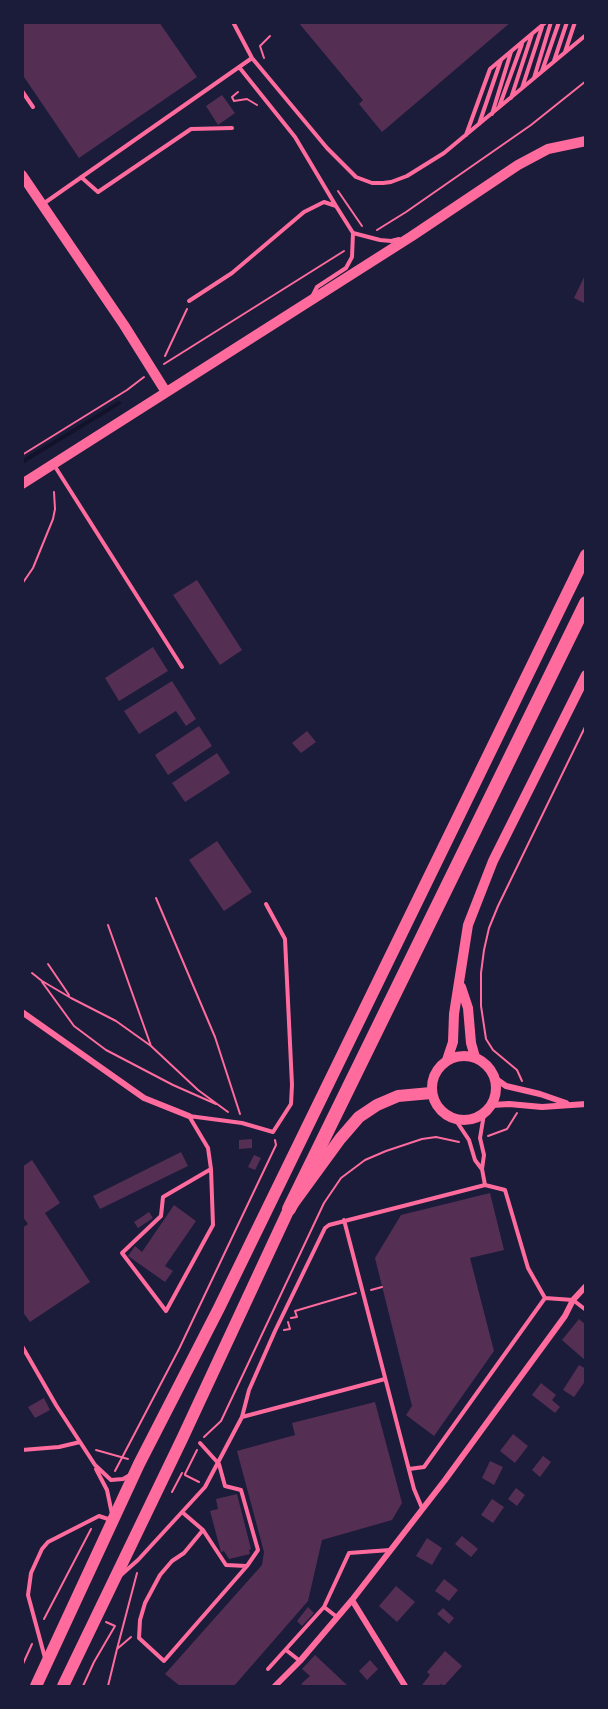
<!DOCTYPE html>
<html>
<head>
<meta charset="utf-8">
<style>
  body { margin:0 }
  #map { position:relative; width:608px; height:1709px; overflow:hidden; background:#1b1b3a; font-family:Lato,sans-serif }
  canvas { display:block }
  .frame { position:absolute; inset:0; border:24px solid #1b1b3a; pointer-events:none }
</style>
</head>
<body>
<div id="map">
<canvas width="608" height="1709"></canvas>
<div class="frame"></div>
</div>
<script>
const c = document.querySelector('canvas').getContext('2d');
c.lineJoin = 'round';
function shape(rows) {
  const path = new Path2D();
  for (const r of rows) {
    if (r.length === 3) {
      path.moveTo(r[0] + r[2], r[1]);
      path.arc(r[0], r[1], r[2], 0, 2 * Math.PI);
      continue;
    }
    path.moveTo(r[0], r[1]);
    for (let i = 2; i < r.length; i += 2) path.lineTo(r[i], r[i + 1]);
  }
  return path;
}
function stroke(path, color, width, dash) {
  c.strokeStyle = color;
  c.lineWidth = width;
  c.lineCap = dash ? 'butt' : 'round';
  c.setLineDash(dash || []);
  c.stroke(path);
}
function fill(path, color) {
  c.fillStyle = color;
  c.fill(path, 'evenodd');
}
stroke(shape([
  [22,462,119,403]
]), '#12122b', 4);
fill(shape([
  [22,22,159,22,197,77,79,158,22,74],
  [298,22,511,22,382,132,359,104,363,100],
  [222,95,235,113,218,125,206,106],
  [586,273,586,304,574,298],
  [197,580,242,650,220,665,173,595],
  [153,647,168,671,119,701,105,678],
  [172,681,196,719,186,726,176,711,139,734,124,711],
  [199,726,212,746,168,775,155,755],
  [307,731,316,742,301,753,292,743],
  [217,753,230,773,185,802,172,783],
  [217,841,252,892,224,911,189,860],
  [252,1139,252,1148,239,1149,239,1140],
  [181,1152,188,1166,100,1209,93,1196],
  [254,1155,261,1158,255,1170,248,1167],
  [32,1160,60,1203,45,1213,90,1282,30,1322,22,1311,22,1228,28,1224,22,1216,22,1167],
  [490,1193,504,1250,470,1258,494,1351,434,1436,406,1415,412,1406,375,1258,401,1215],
  [174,1205,196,1221,165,1266,173,1271,165,1282,128,1256,135,1246,142,1252],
  [149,1212,153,1218,138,1228,134,1222],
  [579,1319,586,1325,586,1361,562,1340],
  [579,1365,586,1369,586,1380,574,1397,563,1390],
  [541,1383,556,1395,552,1400,560,1407,555,1413,532,1395],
  [44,1398,50,1410,35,1418,28,1407],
  [375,1402,402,1503,392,1520,322,1540,308,1601,234,1686,180,1686,165,1674,262,1565,264,1552,237,1451,295,1435,292,1423],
  [513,1434,528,1446,515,1463,500,1451],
  [543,1456,551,1462,540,1477,532,1470],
  [490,1461,503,1467,494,1485,482,1478],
  [516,1488,525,1495,517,1506,508,1499],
  [237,1494,251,1549,249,1550,250,1554,229,1559,224,1551,221,1552,210,1511,218,1509,216,1499],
  [492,1499,504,1507,493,1523,481,1515],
  [462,1536,478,1549,471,1557,455,1544],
  [427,1538,442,1548,432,1565,416,1556],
  [444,1579,458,1590,449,1601,435,1591],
  [396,1586,415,1602,397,1622,379,1606],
  [308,1607,314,1613,302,1626,297,1621],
  [443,1608,454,1618,449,1624,437,1614],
  [445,1651,462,1666,444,1686,441,1684,439,1686,424,1686,422,1685,430,1675,427,1672],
  [315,1655,348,1686,304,1686,301,1684,310,1676,302,1669],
  [370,1660,378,1669,367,1680,359,1671]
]), '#542f53');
stroke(shape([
  [264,58,260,46,270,36],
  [238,92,232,97,234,101,247,99,257,105],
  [338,191,362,226],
  [377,230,406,212,531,125,586,81],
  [165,356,187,309],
  [164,364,344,251],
  [22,455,127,390,144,377],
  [22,584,33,568,53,519,55,509,54,492],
  [156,898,215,1037,240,1114],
  [108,925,151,1046],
  [48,964,69,995],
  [32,973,42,981,71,998,116,1021,151,1046,198,1090,228,1112],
  [42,982,74,1026,106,1050,173,1085,216,1104],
  [522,1081,517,1070,493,1050,486,1039,481,1006,481,973,484,950,489,928,498,906,586,725],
  [488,1136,507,1129,517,1113],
  [371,1290,382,1287],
  [291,1318,297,1317,295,1311,356,1293],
  [284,1330,290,1329,288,1322],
  [204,1437,221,1421,324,1203,341,1178,365,1160,386,1151,422,1139,436,1137,459,1142],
  [96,1450,128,1459],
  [115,1471,179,1349,276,1145,275,1140],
  [185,1474,197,1450],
  [185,1475,199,1482],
  [172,1492,182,1473],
  [44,1619,91,1529],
  [117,1649,137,1573],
  [22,1666,32,1644],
  [83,1686,94,1662,115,1626,106,1622],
  [108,1686,117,1649,131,1637]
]), '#ff6b9d', 2);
stroke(shape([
  [233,22,252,58,327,148,356,177,372,183,383,183,391,182,407,176,444,153,586,35],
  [565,52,575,22],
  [554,61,567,22],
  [239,67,295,137,336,206],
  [542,71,559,22],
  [534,78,551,22],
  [522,88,542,27],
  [22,91,33,107],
  [511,98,532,34],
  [499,107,522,44],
  [492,114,511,52],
  [479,124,501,60],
  [466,135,490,69,546,22],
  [81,177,98,192,191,129,232,128],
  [43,204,252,58],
  [353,233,380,240,391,241,399,239],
  [189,301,232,273,304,212,324,202,336,206,353,233,352,257,346,268,317,287,313,295],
  [54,465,182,667],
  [484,1114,480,1138,484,1155,482,1169,485,1185],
  [189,1116,208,1148,211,1169,163,1197,161,1216,122,1253,166,1311,213,1225,211,1169],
  [189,1116,242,1123,273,1132,291,1104,292,1085,285,939,266,904],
  [455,1119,469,1140,475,1160,481,1168],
  [344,1220,414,1489,422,1508],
  [22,1346,56,1405,95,1465,111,1480,123,1479,130,1475],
  [242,1417,385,1379],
  [200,1443,219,1464,225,1486,241,1490,258,1550,247,1566,164,1661,139,1638,140,1620,145,1603,160,1575,172,1561,184,1553,203,1530],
  [22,1450,59,1447,80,1442],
  [96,1469,107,1490,112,1514],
  [409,1469,424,1467,545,1298],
  [182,1512,203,1530,226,1565,246,1566],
  [121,1575,138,1560,205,1487,242,1417,249,1390,275,1331,325,1228,329,1225,485,1185,505,1190,528,1268,545,1298,573,1300,586,1310],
  [324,1607,337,1617],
  [286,1650,300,1661],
  [45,1658,28,1595,31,1573,42,1549,48,1542,99,1516,111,1520],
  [268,1669,324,1607,349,1553,390,1550]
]), '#ff6b9d', 4);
stroke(shape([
  [22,1012,144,1098,189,1116],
  [496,1079,506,1086,540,1094,566,1103],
  [492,1105,509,1104,542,1107,586,1104],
  [352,1600,405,1686],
  [275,1686,300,1661,352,1600,445,1480,565,1316,573,1300,586,1286]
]), '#ff6b9d', 6);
stroke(shape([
  [22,175,124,325,166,392],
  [22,484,412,236,518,165,548,149,586,141],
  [461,987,468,1008,471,1043,475,1057],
  [464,1088,32],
  [447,1060,453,1042,454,1014,468,925,493,861,586,675]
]), '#ff6b9d', 10);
stroke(shape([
  [36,1686,139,1464,219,1308,586,555],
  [63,1686,182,1439,289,1209,340,1139,359,1117,377,1105,398,1096,431,1093]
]), '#ff6b9d', 12);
stroke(shape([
  [289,1209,586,603]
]), '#ff6b9d', 14);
</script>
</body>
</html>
